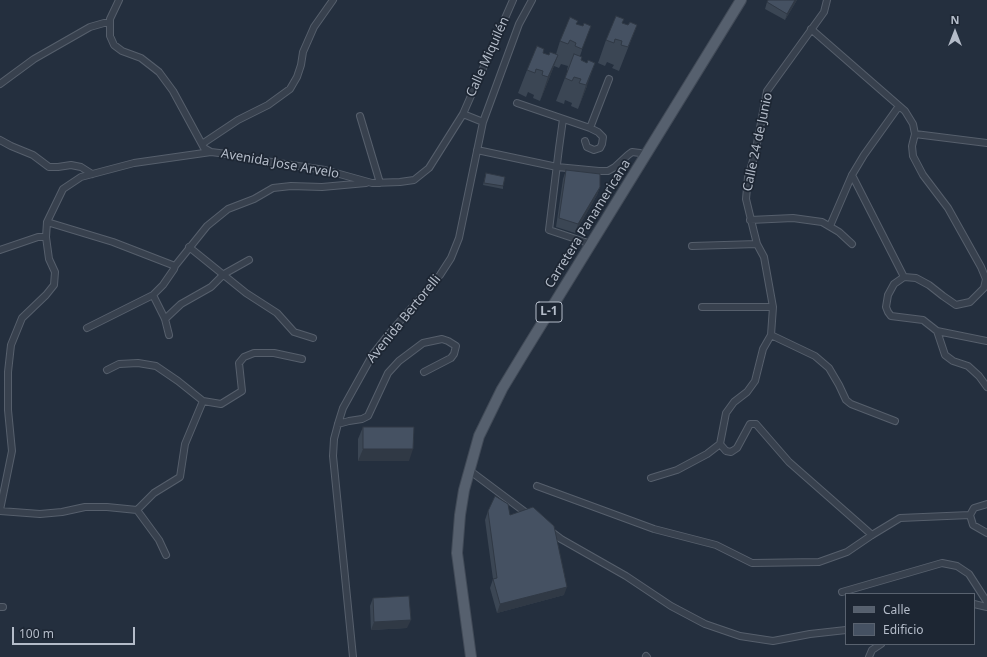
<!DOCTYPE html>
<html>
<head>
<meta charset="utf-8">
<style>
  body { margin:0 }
  #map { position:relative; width:987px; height:657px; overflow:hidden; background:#242f3e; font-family:"Noto Sans",sans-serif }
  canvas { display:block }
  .legend { position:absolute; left:845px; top:593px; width:130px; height:52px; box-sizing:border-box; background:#1d2633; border:1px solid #59626f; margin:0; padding:5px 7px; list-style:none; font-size:12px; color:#b4bcc9 }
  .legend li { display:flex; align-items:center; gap:8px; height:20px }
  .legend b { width:20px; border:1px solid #59626f }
  .north { position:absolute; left:935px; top:12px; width:40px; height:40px; -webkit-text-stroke:3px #1d2633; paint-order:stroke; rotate:0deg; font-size:11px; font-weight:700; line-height:16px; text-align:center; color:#b4bcc9 }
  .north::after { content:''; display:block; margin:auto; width:14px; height:18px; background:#b4bcc9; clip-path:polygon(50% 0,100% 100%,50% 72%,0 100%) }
  .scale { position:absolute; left:12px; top:627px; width:123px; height:18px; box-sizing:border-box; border:2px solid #b4bcc9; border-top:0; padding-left:5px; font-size:12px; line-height:14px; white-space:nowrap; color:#b4bcc9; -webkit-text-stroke:3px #1d2633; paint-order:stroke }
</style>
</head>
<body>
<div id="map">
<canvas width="987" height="657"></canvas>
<ul class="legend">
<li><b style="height:5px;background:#56606e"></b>Calle</li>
<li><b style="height:11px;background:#455162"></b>Edificio</li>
</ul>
<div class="north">N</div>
<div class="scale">100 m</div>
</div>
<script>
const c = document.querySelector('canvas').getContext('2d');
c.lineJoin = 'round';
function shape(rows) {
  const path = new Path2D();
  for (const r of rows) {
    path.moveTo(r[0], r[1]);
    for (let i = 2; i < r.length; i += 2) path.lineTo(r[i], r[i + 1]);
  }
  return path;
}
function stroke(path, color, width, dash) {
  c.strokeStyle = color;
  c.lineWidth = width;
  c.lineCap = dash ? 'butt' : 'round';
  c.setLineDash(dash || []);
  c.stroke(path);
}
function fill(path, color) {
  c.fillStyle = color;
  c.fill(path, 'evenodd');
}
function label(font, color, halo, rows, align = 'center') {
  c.font = font + ' "Noto Sans",sans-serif';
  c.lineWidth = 3.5;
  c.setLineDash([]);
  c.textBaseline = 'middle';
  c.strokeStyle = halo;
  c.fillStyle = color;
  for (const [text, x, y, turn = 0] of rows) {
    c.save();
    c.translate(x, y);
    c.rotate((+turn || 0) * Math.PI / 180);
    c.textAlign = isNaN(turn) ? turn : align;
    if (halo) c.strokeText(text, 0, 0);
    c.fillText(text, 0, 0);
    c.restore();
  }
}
const street = shape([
  [119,0,110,19,110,36,114,45,122,51,141,58,159,72,173,91,204,148,211,152,227,154,245,158,325,170,372,183,400,182,414,180,429,168,463,114,513,0],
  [811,29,905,111,913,124,915,134,912,146,913,156,923,175,948,208,981,267,986,279,984,288,970,302,956,305,943,296,929,285,916,278,904,277,894,284,888,295,886,307,888,312,891,316,923,320,937,331,945,355,953,361,968,366,979,376,987,387],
  [0,84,34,59,90,27,104,23,110,23],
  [517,103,590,128,598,132,603,137,602,144,600,148,594,150,587,147,585,141],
  [463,114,483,122],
  [360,116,380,183],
  [563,119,559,148,549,230,591,244],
  [590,128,609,79],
  [915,134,987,143],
  [0,140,11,146,33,155,49,167,58,167,71,165,81,167,92,174],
  [202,144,238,120,268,105,290,89,297,77,301,65,303,52,314,27,333,0],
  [477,150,557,167,599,171,608,171,615,167,628,155,632,152,640,153,646,155],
  [852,175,904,277],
  [750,220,793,218,822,222,839,232,852,244],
  [47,222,113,242,175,266],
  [830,226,852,175,864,155,899,106],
  [692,246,757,244],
  [189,247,246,293,277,313,294,332,313,338],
  [0,250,38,237,46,237],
  [153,295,165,319,169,335],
  [702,307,773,307],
  [165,319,181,304,211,287,224,274,249,260],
  [87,328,153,295,163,285,174,269,175,266,207,226,228,209,254,199,273,188,291,186,322,187,366,183],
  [937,331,987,341],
  [771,335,815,356,829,368,839,385,846,400,851,404,895,421],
  [107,370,119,364,138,363,156,366,178,381,203,401,221,404,242,391,239,363,244,357,254,353,274,353,302,359],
  [338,424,349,421,362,419,368,416,388,373,399,361,423,343,442,339,448,341,456,346,454,354,451,358,424,372],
  [720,444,726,451,731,452,737,448,750,424,756,424,789,462,872,535],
  [469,470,529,515],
  [651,478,677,470,707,454,720,444,726,413,734,402,747,392,755,381,763,349,771,335,773,307,764,257,757,244,754,232,746,199,748,177,755,154,767,91,824,12,827,0],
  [537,486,654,529,716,545,752,563,819,562,847,552,872,535,900,518,970,515],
  [987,504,974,508,970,515,973,525,987,533],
  [0,510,12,451,8,410,8,372,11,345,22,318,46,295,54,285,55,272,49,259,46,237,47,222,63,189,81,177,134,163,211,152],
  [137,510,154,493,180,477,185,444,203,401],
  [0,511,40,514,62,512,85,507,107,507,137,510,159,540,166,555],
  [549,530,561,539,626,576,671,606,705,624,740,636,773,641,810,634,846,630],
  [842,592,942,563,957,566,969,574,987,602],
  [974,604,987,607],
  [0,607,3,607],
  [646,656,647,657],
  [353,657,333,456,334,439,338,424,343,408,373,354,388,335,440,275,451,258,459,238,483,122,519,24,532,0],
  [869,657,872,650,881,644]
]);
const primary = shape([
  [471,657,457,553,460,515,464,490,479,436,502,389,525,351,741,0]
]);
stroke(street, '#565f6c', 8);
stroke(primary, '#414a57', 12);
stroke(street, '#38414e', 6);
stroke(primary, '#56606e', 10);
fill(shape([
  [797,0,785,20,765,9,767,2],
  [622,23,628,25,637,25,619,71,612,68,614,65,607,62,605,66,598,63,606,40],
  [577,24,582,50,580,56,587,86,578,109,571,106,572,103,565,100,564,104,556,101,568,70,567,70,568,66,561,64,559,68,554,66,540,101,533,98,534,95,528,92,526,97,518,93,527,70,543,53,549,55,556,54,560,41],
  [566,170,600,187,597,195,575,233,556,227,563,179],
  [486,173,503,186,503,189,483,185],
  [363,427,409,461,358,461,358,439],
  [488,511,510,515,564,595,497,613,490,588,493,579,485,520],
  [373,598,407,628,371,630,370,606]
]), '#3b4654');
fill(shape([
  [795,0,797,0,785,20,787,14],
  [558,55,549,79,540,101,548,77],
  [595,63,587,86,578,109,586,85],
  [600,187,597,195,575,233,578,224],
  [363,449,413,449,409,461,358,461],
  [567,587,564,595,497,613,500,604],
  [411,620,407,628,371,630,374,622]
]), '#303945');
const building = shape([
  [768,0,795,0,787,14,767,2,768,0],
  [616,16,624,19,622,23,628,25,630,22,637,25,628,47,621,45,622,41,615,39,614,43,606,40,616,16],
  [570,17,578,21,576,24,583,26,584,23,591,26,582,49,575,46,576,43,570,40,568,44,560,41,570,17],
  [537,46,544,49,543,53,549,55,550,52,558,55,548,77,542,75,543,71,536,69,535,73,527,70,537,46],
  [574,54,582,57,581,60,587,63,588,60,595,63,586,85,579,83,581,79,574,77,572,81,565,78,574,54],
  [566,170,600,174,600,187,578,224,559,218,566,170],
  [486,173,505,177,503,186,484,183,486,173],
  [363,427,414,427,413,449,363,449,363,427],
  [495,496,508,504,510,515,533,507,554,526,567,587,500,604,493,579,497,578,488,511,495,496],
  [409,596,411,620,374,622,373,598,409,596]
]);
fill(building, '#455162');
stroke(building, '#303945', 1);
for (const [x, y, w] of [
  [549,312,26]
]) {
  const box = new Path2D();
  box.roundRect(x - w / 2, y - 10, w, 20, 3);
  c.fillStyle = '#1d2633';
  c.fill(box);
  stroke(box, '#b4bcc9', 1);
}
label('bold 12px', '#b4bcc9', null, [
  ["L-1",549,312]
]);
label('13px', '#b4bcc9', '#1d2633', [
  ["Calle Miquilén",488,57,-66],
  ["Calle 24 de Junio",758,142,-78],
  ["Avenida Jose Arvelo",280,164,10],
  ["Carretera Panamericana",588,224,-58],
  ["Avenida Bertorelli",404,319,-51]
]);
</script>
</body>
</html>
